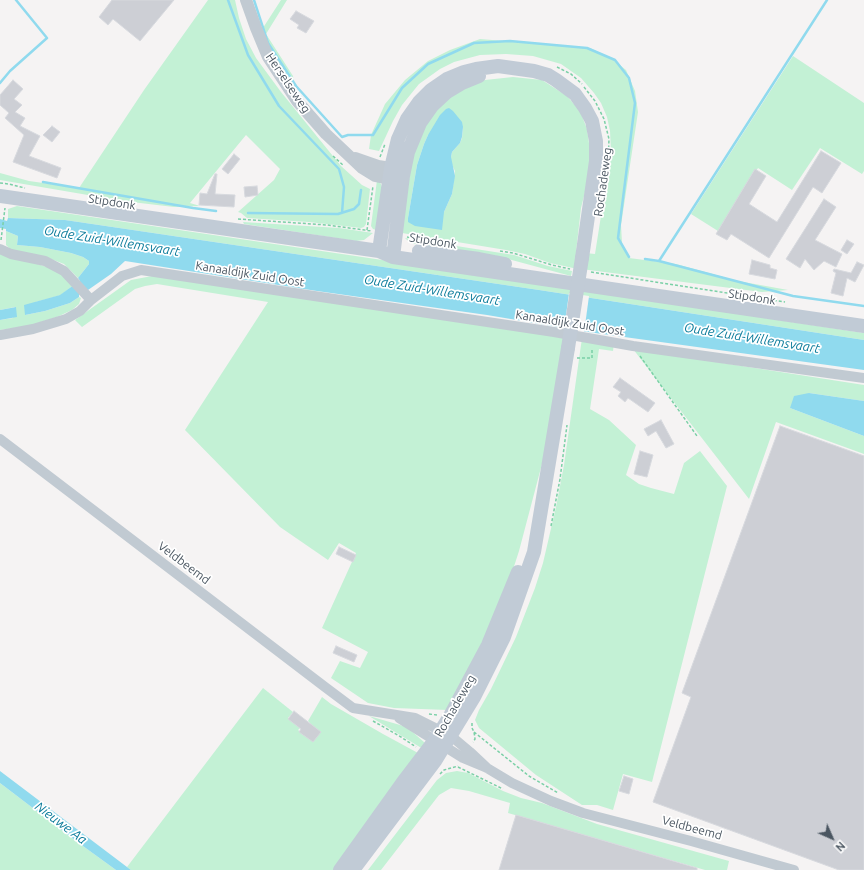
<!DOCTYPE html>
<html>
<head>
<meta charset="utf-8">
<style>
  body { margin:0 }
  #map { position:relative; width:864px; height:870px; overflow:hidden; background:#f5f3f3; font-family:Ubuntu,sans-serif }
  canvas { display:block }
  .north { position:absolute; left:812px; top:818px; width:40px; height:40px; -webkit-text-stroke:3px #fff; paint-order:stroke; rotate:135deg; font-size:11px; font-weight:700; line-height:16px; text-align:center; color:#4a5661 }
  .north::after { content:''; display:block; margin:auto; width:14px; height:18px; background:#4a5661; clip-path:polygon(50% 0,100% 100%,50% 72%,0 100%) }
</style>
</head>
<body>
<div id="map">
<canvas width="864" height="870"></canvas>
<div class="north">N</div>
</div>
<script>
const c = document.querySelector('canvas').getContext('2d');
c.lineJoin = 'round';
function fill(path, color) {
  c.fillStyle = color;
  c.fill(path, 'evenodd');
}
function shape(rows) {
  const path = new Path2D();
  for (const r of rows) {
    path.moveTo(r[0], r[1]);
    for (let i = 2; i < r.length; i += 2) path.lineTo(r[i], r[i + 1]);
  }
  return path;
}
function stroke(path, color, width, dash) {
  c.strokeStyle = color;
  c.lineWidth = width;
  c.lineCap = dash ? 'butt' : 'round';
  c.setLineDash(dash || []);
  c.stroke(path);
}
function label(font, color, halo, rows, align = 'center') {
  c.font = font + ' Ubuntu,sans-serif';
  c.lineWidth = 3.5;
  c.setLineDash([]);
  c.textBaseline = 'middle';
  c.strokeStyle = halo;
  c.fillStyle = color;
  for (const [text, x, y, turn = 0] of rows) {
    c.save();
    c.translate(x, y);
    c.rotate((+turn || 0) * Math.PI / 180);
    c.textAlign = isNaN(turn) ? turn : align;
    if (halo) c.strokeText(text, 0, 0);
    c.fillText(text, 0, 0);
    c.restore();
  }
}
fill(shape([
  [208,0,235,0,239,18,246,39,256,58,281,92,341,166,362,185,370,189,366,224,364,227,361,228,309,222,247,218,241,213,238,212,274,180,280,169,246,135,190,203,200,206,174,207,123,201,0,180,0,173,29,181,79,188,144,90],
  [281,0,287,0,266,34,293,76,294,86,259,34],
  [480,39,590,48,611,58,626,70,635,91,638,112,621,225,622,243,629,258,676,264,738,281,788,290,762,292,573,268,550,263,525,254,506,250,402,233,413,149,437,106,470,84,485,80,513,77,542,80,567,96,580,111,587,129,591,157,590,172,581,208,576,252,595,254,611,152,610,131,607,117,601,103,594,93,581,78,561,64,533,56,506,54,480,55,454,62,440,69,419,84,402,105,393,121,379,151,369,149,371,135,385,104,405,80,428,61,450,50],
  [463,127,462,138,460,143,452,152,451,157,451,163,455,171,452,194,444,212,408,218,417,165,424,144,428,135],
  [793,56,864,103,864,171,862,174,820,148,792,190,758,168,718,231,691,214],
  [377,180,381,184,383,191,376,230,373,229,371,226],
  [17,206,396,262,864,333,864,340,539,290,65,220,8,218,8,209],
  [243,222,339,228,373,233,364,240,356,241,244,224],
  [6,231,18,236,17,245,40,247,71,253,83,257,89,261,89,264,78,278,64,264,43,256,11,250,6,245],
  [405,238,514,255,548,266,572,271,571,276,497,256,415,244,409,242],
  [0,253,35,263,58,271,73,287,71,287,61,295,36,302,25,315,45,311,70,303,79,297,81,298,79,304,72,310,57,317,28,326,0,330,0,320,13,318,15,307,0,310],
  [152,276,564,335,543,460,519,551,508,585,498,612,448,710,394,708,368,703,331,678,340,661,360,668,368,652,322,628,356,553,339,543,328,560,280,527,185,430,268,302,157,284,145,286,135,289,82,327,75,320,131,280],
  [582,338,614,343,613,351,599,349,590,409,609,420,636,445,626,475,639,484,651,488,674,494,684,463,700,451,727,486,652,782,623,774,613,810,597,805,582,805,536,775,479,728,475,720,479,710,491,689,516,637,535,588,543,563,556,507,564,465],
  [633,349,864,385,864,401,809,393,790,408,864,436,864,454,776,422,749,499],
  [263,688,293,712,288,718,301,727,298,730,311,740,318,732,308,721,322,697,331,704,383,734,418,753,336,870,131,870,127,867],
  [369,716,407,727,425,743,423,749],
  [457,771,468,773,503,791,521,798,542,803,597,824,729,861,727,870,705,870,508,813,510,803,469,791,451,788,439,795,381,870,368,870,437,780,446,773],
  [0,783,76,841,116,870,0,870]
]), '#c3f1d5');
fill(shape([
  [449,108,453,111,462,122,463,127,462,137,460,143,452,152,451,157,455,176,452,194,444,212,442,230,415,226,408,222,408,218,417,165,424,144,428,135,440,115,446,109],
  [8,218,65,220,539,290,864,340,864,370,588,332,487,315,317,291,125,261,111,274,88,290,79,293,79,297,70,303,45,311,25,315,24,305,60,295,71,287,74,287,80,281,78,278,89,264,89,261,83,257,71,253,40,247,17,245,18,236,6,231,6,229,0,228,0,219,7,221],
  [16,307,17,317,0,320,0,310],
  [809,393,864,401,864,436,790,408,794,396],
  [0,771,127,867,131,870,116,870,76,841,0,783]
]), '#90daee');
fill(shape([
  [569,293,589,296,584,333,564,330]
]), '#f5f3f3');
stroke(shape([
  [228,0,248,55,279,106,339,169,344,187,342,213],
  [254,0,268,43,296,86,342,137,348,135,373,135,402,88,428,64,474,43,510,41,587,48,615,60,629,78,635,103,618,238,629,257],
  [827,0,659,261,793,296,864,306],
  [0,83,10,71,47,38,16,0],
  [43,182,193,208,216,211],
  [248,213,338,214,354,209,359,204,361,190],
  [645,259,659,261]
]), '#90daee', 2.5);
const building = shape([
  [112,0,174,0,140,41,113,19,108,25,99,17,112,0],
  [296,11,314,21,306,33,297,28,299,25,290,19,296,11],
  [13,80,23,89,14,99,22,105,15,112,25,118,20,126,40,136,29,156,61,168,57,178,13,162,24,135,5,118,9,113,0,105,0,95,13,80],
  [52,126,60,132,52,142,43,135,52,126],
  [821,151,841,163,822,193,813,187,769,258,731,234,727,240,716,234,755,169,766,176,749,204,777,222,821,151],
  [234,154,240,159,228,174,222,169,234,154],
  [215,174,217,174,215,194,235,195,234,207,199,205,200,193,207,194,215,174],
  [257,186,258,195,245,197,244,187,257,186],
  [824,199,836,207,815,240,842,254,836,267,824,261,814,270,805,259,800,268,786,259,824,199],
  [847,240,854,244,847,254,841,250,847,240],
  [752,260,770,265,770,268,777,270,775,279,749,274,752,260],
  [857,262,864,265,855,282,847,278,843,296,831,293,836,273,833,271,834,269,851,273,857,262],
  [620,378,655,403,648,412,628,398,625,402,618,396,621,392,613,387,620,378],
  [661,420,674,444,666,448,656,431,648,436,644,429,661,420],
  [780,426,864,456,864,870,839,870,653,802,691,697,682,693,780,426],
  [640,451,653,455,647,477,634,474,640,451],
  [339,547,356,555,353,562,336,554,339,547],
  [336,646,357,655,354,662,333,653,336,646],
  [294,711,321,732,313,742,299,732,301,729,288,719,294,711],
  [624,776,633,779,629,794,619,791,624,776],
  [516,815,697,868,697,870,499,870,516,815]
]);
fill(building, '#cdcfd5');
stroke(building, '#d7d9de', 1);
stroke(shape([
  [557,67,571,74,582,84],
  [584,87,595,101,604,119,609,139,608,163],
  [333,156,344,166],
  [380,157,385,144],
  [0,183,9,184,25,188],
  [238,219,327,225,372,231],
  [367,230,373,186],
  [407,237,445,242],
  [1,240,5,208],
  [500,251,513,253,552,265,570,269],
  [591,272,785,302],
  [640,356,697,436],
  [577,358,592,358,592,349],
  [551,526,560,479,567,425],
  [429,714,437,715],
  [373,721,401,737,416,747],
  [472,723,472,728,474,732,475,739,473,742],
  [474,732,529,776,558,793],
  [458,767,503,789],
  [440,774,444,770,458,766]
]), '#7ad0a6', 1.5, [3, 2]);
stroke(shape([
  [0,249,11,254,45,261,64,271,91,300],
  [0,335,33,329,66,319,80,311,91,300,122,276,141,270,554,332,633,346,864,378],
  [0,439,325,687,353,708,415,718,451,736,470,752,487,768],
  [399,718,463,758,487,768,512,783,551,801,583,813,691,841,794,870]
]), '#c1cad2', 10);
stroke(shape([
  [246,0,256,28,268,57,297,101,326,134,362,168,375,176,389,179,399,177],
  [355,158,378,166,391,168,398,173]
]), '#c1cad2', 12);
stroke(shape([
  [0,196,303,240,379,251,393,257,864,326],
  [379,251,391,168,398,139,407,119,419,102,431,90,447,79,464,72,476,69,498,66,534,71,548,75,556,80,575,94,585,108,592,121,596,141,596,161,582,258],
  [419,251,479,259,505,264],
  [393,257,403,176,408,152,420,123,432,106,447,92,462,83,479,76],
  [340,870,403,782,435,740,450,716,488,645,518,572],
  [353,870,435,761,474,697,504,637,534,552,568,348]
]), '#c1cbd6', 14);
stroke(shape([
  [568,348,582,258]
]), '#c1cbd6', 14);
label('12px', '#4a5661', '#fff', [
  ["Herselseweg",288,83,56],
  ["Rochadeweg",603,182,-82],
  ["Stipdonk",112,202,9],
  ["Stipdonk",433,241,9],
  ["Kanaaldijk Zuid Oost",250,274,9],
  ["Stipdonk",752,297,9],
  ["Kanaaldijk Zuid Oost",570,323,9],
  ["Veldbeemd",184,563,37],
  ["Rochadeweg",455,706,-60],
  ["Veldbeemd",692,828,15]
]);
label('italic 13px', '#0c7c9b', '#fff', [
  ["Oude Zuid-Willemsvaart",112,241,9],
  ["Oude Zuid-Willemsvaart",432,290,9],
  ["Oude Zuid-Willemsvaart",752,338,9],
  ["Nieuwe Aa",61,823,37]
]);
</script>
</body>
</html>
